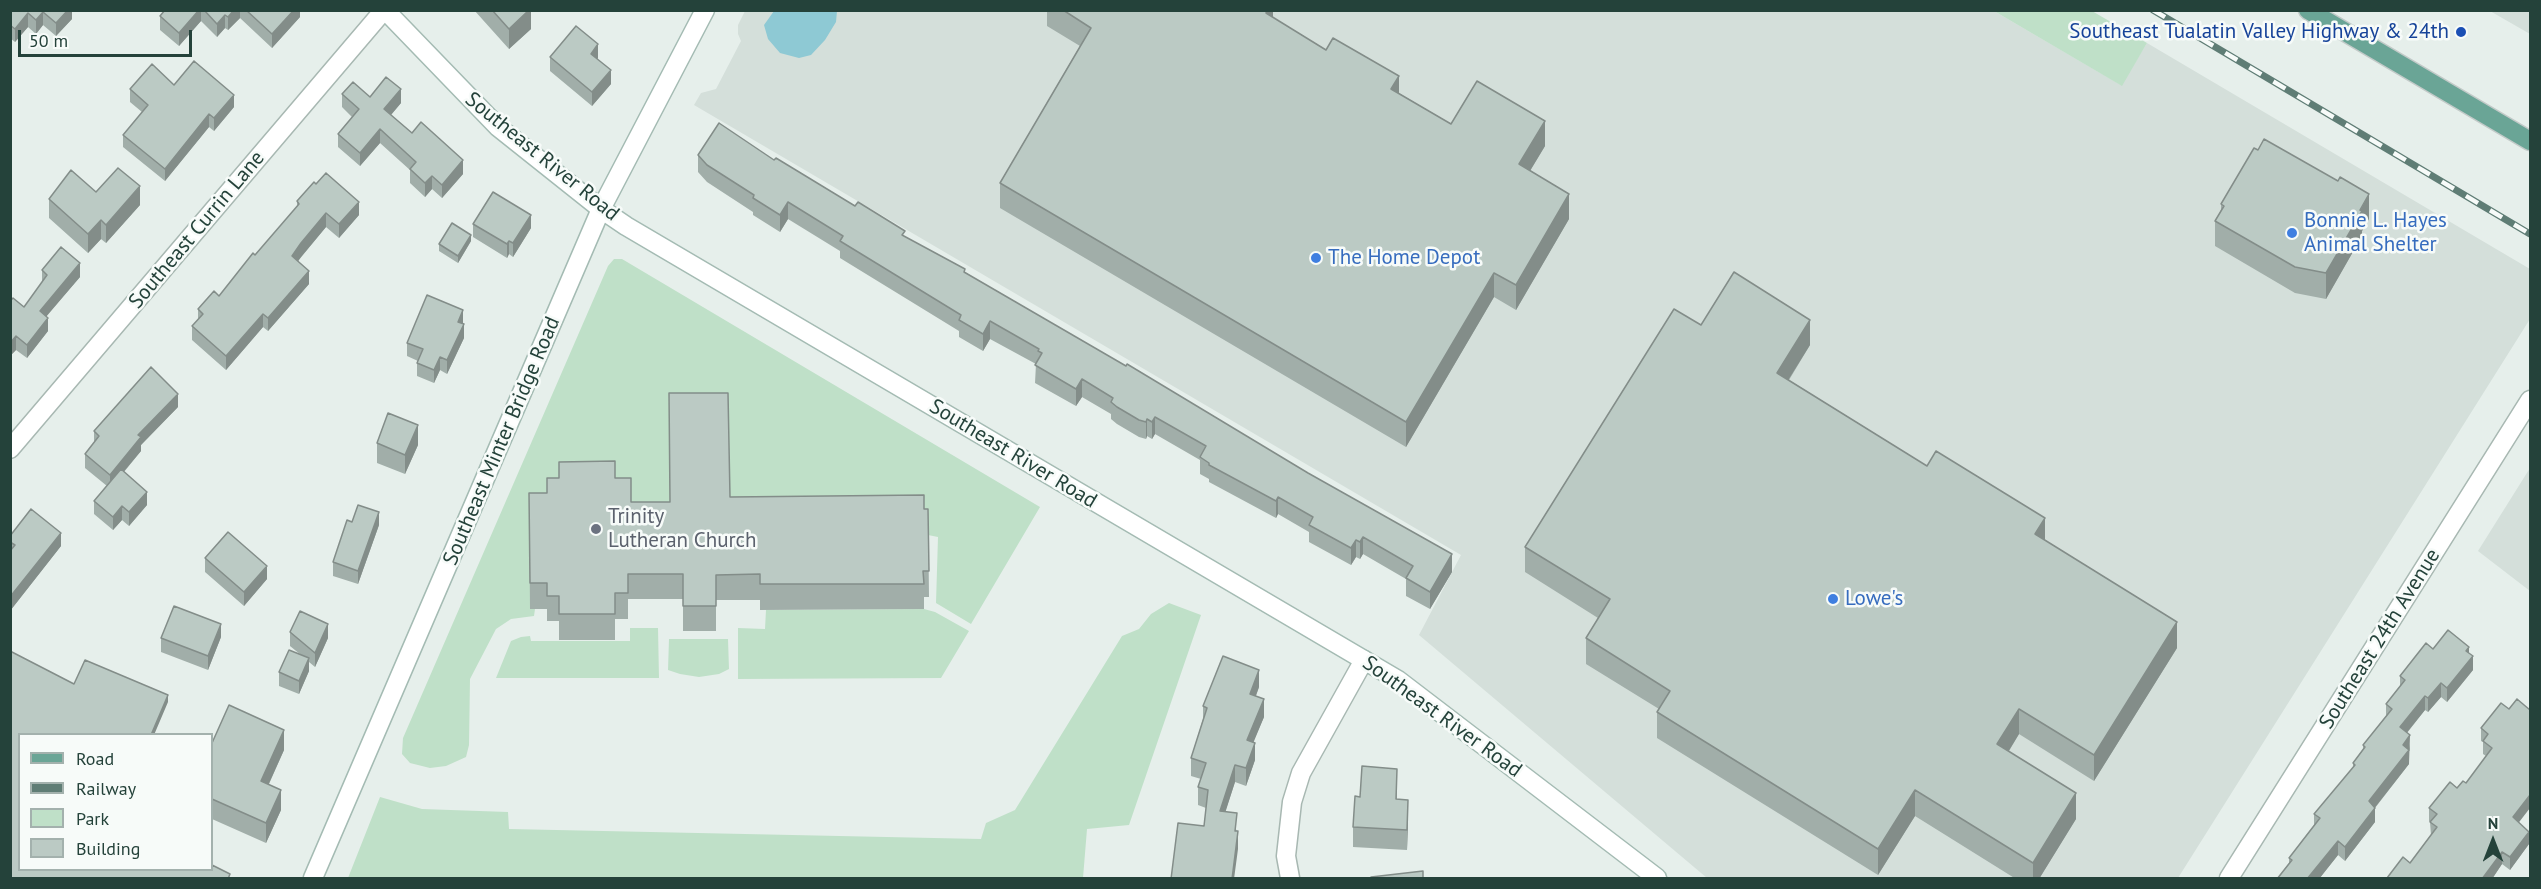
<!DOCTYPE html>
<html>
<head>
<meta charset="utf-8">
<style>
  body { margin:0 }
  #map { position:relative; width:2541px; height:889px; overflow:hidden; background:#e6efeb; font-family:"PT Sans",sans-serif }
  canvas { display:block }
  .frame { position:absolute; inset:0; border:12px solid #24423a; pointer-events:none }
  .legend { position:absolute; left:18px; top:733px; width:195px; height:138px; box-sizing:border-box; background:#f7fbf9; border:2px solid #a3b1ad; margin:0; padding:8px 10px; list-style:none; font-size:18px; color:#24423a }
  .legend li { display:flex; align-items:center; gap:12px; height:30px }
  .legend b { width:30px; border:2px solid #a3b1ad }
  .north { position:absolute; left:2463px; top:811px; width:60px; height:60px; -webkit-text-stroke:4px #f7fbf9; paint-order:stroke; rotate:0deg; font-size:16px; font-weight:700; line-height:24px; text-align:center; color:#24423a }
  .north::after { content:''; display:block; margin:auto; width:21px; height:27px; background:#24423a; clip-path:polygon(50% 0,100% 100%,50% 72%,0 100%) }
  .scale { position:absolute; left:18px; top:30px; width:174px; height:27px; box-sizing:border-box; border:3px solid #24423a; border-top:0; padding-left:8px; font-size:18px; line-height:21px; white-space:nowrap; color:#24423a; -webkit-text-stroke:4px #f7fbf9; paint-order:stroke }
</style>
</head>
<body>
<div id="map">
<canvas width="2541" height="889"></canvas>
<div class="frame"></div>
<ul class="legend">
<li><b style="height:8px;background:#6aa596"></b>Road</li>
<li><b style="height:8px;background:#5f7d75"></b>Railway</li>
<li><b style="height:16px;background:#bfe0c8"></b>Park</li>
<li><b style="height:16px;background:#bbcac4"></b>Building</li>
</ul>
<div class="north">N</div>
<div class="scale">50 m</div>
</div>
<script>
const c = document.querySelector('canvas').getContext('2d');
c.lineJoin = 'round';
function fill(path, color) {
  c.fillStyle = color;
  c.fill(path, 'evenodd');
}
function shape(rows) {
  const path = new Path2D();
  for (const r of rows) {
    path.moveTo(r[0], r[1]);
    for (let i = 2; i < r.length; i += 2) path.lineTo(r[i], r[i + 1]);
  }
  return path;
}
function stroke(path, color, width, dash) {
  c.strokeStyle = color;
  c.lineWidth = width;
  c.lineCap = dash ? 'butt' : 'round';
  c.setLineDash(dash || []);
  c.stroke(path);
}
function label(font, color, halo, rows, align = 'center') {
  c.font = font + ' "PT Sans",sans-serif';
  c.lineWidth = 5;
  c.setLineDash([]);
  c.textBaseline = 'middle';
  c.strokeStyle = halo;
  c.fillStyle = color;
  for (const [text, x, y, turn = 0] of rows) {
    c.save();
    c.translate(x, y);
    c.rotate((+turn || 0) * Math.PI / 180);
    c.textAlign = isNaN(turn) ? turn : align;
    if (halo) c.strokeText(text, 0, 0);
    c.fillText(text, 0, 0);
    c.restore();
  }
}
fill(shape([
  [745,11,1994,11,2121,85,2147,43,2530,269,2530,319,2178,878,1707,878,1419,635,1461,555,694,105,701,93,716,89,741,41,738,34,738,25],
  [2490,11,2530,11,2530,34],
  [2530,468,2530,591,2478,551]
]), '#d4dfda');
fill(shape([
  [1994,11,2092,11,2147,43,2122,86],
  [614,259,622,259,1040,507,971,624,936,603,938,537,928,535,670,543,530,609,535,609,534,616,511,619,496,629,470,679,469,745,466,757,446,766,430,768,410,763,402,754,403,738,608,266],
  [1169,603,1201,615,1129,825,1087,829,1083,878,348,878,380,797,422,809,508,812,509,829,981,839,986,823,1015,810,1122,636,1139,629,1151,614],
  [924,609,935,612,969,631,941,678,738,679,738,628,765,629,766,610],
  [630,628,658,628,659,678,496,678,511,641,521,637,530,636,531,641,630,641],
  [669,639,728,639,729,669,719,674,699,677,680,674,668,670]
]), '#bfe0c8');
fill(shape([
  [774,11,774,10,837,11,836,22,825,40,811,55,799,58,780,53,768,39,764,25]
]), '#8ec9d4');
const minor = shape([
  [10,449,384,10],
  [1290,878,1286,856,1292,802,1301,773,1364,660]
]);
const tertiary = shape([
  [2229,878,2530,400]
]);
const secondary = shape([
  [385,10,498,127,601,209,626,226,1398,680,1657,878],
  [313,878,601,209,705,10]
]);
const primary = shape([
  [2308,10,2530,141]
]);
stroke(minor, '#a8b8b2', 21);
stroke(tertiary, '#a8b8b2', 21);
stroke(secondary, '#a4bbb3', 21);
stroke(primary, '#c2cac8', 21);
stroke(minor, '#fff', 18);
stroke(tertiary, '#fff', 18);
stroke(secondary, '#fff', 18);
stroke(primary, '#6aa596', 18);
const rail = shape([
  [2153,10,2530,234]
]);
stroke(rail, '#5f7d75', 7);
stroke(rail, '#f7fbf9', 4.5, [14]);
fill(shape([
  [10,10,72,10,72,19,56,36,43,25,36,34,28,27,15,42,10,38],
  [165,10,300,10,300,17,272,48,240,18,228,30,225,28,217,37,201,21,179,46,160,30,160,16],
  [474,10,531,10,531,29,509,49],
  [1047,10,1273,10,1273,18,1451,124,1545,146,1530,171,1569,219,1516,310,1494,297,1406,447,1000,208,1000,183,1080,46,1047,26],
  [550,57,598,58,597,59,611,84,592,106,550,71],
  [174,85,234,107,214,131,209,127,165,181,123,147,123,135,142,112,130,102,130,89],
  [342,94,401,103,391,115,412,133,463,174,442,198,432,189,425,197,410,183,410,170,380,143,360,166,338,147,338,134,352,117,342,107],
  [698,155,774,160,965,272,1452,572,1430,609,1406,596,1406,579,1363,554,1360,559,1356,557,1351,565,1309,542,1309,532,1278,514,1276,518,1209,482,1209,479,1200,474,1200,460,1155,434,1152,439,1147,436,1146,439,1139,437,1117,424,1111,419,1111,414,1082,397,1076,406,1035,383,1036,364,990,339,983,351,959,337,959,331,840,258,840,251,788,219,780,232,753,215,753,212,707,182,698,172],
  [96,192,140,205,106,243,101,239,88,253,49,218,49,199],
  [297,201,359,215,339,238,326,227,298,261,309,284,268,331,263,327,226,370,192,340,192,326,198,320,198,309,219,296,297,207],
  [2221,204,2369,219,2362,231,2362,236,2326,299,2295,293,2215,246,2215,221,2221,210],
  [473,224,531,228,513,257,509,254,507,258,473,237],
  [471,241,458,263,439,251,439,244],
  [42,270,80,277,46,316,48,331,27,358,16,350,10,356,24,307,42,283],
  [463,323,464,338,447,374,440,370,434,383,417,376,417,363,418,361,407,356,407,343],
  [1701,325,1810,345,1789,380,2045,540,2177,648,2094,781,2019,734,2009,751,2076,819,2039,879,2016,879,1915,816,1878,875,1657,738,1657,712,1659,709,1586,664,1586,638,1598,618,1525,572,1525,547],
  [178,407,141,445,141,451,124,472,147,505,129,526,122,520,113,530,94,514,94,501,107,486,85,468,85,454,94,443,94,431],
  [377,443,418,445,405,474,377,463],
  [615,478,631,502,670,502,730,497,928,509,929,597,924,597,924,609,760,610,760,600,716,600,716,631,683,631,683,599,628,599,628,619,615,619,615,640,559,640,559,621,547,621,547,609,530,609,529,493,547,493],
  [352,522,379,525,358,584,333,576,333,562],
  [10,536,61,546,10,611],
  [205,558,267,579,244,606,205,572],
  [290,632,328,638,315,667,309,662,309,671,299,694,279,686,279,672,301,655,290,646],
  [221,637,208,670,161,652,161,638],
  [2433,649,2469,654,2473,670,2447,702,2441,697,2428,712,2425,710,2407,733,2410,749,2409,750,2409,764,2375,808,2375,822,2345,861,2338,855,2319,879,2277,879,2289,863,2289,858,2314,825,2314,814,2353,768,2353,763,2363,749,2363,745,2386,716,2386,704,2400,686,2400,676],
  [1259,687,1256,696,1264,717,1253,742,1255,760,1246,786,1235,782,1225,812,1237,831,1238,849,1204,826,1206,808,1198,805,1198,787,1201,779,1191,776,1191,758,1203,719,1203,706],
  [2501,703,2519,823,2529,844,2510,870,2502,864,2492,879,2387,879,2410,863,2431,835,2430,822,2429,821,2429,808,2457,788,2466,783,2486,756,2483,754,2483,742,2481,741,2481,728],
  [212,743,284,750,269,784,281,810,266,843,212,819],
  [1397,788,1397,799,1408,819,1407,850,1353,847,1353,827,1360,797]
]), '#a1aea9');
fill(shape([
  [68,10,72,10,72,19,56,36,56,23],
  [199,10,201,10,201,21,179,46,179,33],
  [234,10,240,10,240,18,228,30,228,17],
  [294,10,300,10,300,17,272,48,272,34],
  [522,10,531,10,531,29,509,49,509,29],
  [1267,10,1273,10,1273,26,1266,13],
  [43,12,43,25,36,34,36,20],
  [28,13,28,27,15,42,15,29],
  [225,15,225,28,217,37,217,24],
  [598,44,598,58,591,67,591,54],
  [611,70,611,84,592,106,592,92],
  [1399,76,1399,101,1391,89],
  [401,89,401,103,384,123,384,109],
  [234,95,234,107,214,131,214,118],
  [209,114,209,127,165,181,165,169],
  [1545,121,1545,146,1519,189,1519,164],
  [380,129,380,143,360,166,360,153],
  [463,160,463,174,442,198,442,185],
  [432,176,432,189,425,197,425,183],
  [140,186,140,205,106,243,106,225],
  [1569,194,1569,219,1516,310,1516,285],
  [2369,194,2369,219,2362,231,2362,236,2326,299,2326,273],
  [359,202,359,215,339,238,339,224],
  [788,202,788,219,780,232,780,215],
  [326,213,326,227,301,257,292,270,292,256,301,243],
  [531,215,531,228,513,257,513,243],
  [101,220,101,239,88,253,88,234],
  [471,235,471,241,458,263,458,256],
  [509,241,509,254,507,258,507,244],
  [80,263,80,277,40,324,40,311],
  [309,271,309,284,268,331,268,318],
  [1494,273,1494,297,1406,447,1406,422],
  [463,310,463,323,458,335,458,322],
  [263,314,263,327,226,370,226,356],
  [48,318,48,331,27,358,27,345],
  [1810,320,1810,345,1777,398,1777,373],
  [990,321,990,339,983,351,983,334],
  [464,324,464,338,447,374,447,360],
  [16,336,16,350,10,356,10,343],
  [440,357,440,370,434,383,434,370],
  [1082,379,1082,397,1076,406,1076,389],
  [178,394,178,407,141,445,141,451,110,488,110,475,138,435],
  [1155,417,1155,434,1152,439,1152,422],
  [1147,419,1147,436,1146,439,1146,422],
  [418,425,418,445,405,474,405,455],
  [147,492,147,505,129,526,129,512],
  [1278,497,1278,514,1276,518,1276,501],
  [122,506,122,520,113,530,113,517],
  [379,512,379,525,358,584,358,571],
  [2045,518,2045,544,2035,534],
  [61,533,61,546,10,611,10,597],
  [1363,537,1363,554,1360,559,1360,542],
  [1356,540,1356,557,1351,565,1351,548],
  [1452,554,1452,572,1430,609,1430,592],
  [267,566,267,579,244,606,244,592],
  [2177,622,2177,648,2094,781,2094,755],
  [221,624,221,637,208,670,208,656],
  [328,624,328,638,315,667,315,653],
  [2469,647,2469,661,2473,656,2473,670,2447,702,2447,688,2466,651],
  [309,658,309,671,299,694,299,681],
  [1259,670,1259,687,1250,711,1250,694],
  [2441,683,2441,697,2428,712,2428,698],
  [168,695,168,702,154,735,151,735],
  [2425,696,2425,710,2400,741,2400,727],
  [1264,699,1264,717,1247,758,1247,740],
  [2019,709,2019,734,1997,770,1997,744],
  [284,730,284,750,261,801,261,781],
  [2410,735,2409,764,2369,815,2369,801,2403,745],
  [1255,743,1255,760,1246,786,1246,768],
  [1235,765,1235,782,1220,829,1220,811],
  [281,790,281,810,266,843,266,823],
  [1915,790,1915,816,1878,875,1878,849],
  [2076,793,2076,819,2039,879,2033,879,2033,863],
  [2530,795,2530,808,2513,830,2513,817],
  [1408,800,1408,819,1407,850,1407,830],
  [2375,808,2375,822,2345,861,2345,847],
  [1238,831,1238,849,1234,879,1232,879],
  [2529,832,2529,844,2510,870,2510,857],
  [2338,841,2338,855,2319,879,2307,879],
  [2502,852,2502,864,2492,879,2482,879]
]), '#838d89');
const building = shape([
  [10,10,68,10,56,23,43,12,36,20,28,13,15,29,10,25,10,10],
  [165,10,199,10,179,33,160,16,165,10],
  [204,10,234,10,228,17,225,15,217,24,204,10],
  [246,10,294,10,272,34,246,10],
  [492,10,529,10,509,29,492,10],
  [1063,10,1267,10,1266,13,1326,50,1333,38,1399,76,1391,89,1451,124,1477,81,1545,121,1519,164,1569,194,1516,285,1494,273,1406,422,1000,183,1091,28,1063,10],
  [576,26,598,44,591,54,611,70,592,92,550,57,576,26],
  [194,61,234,95,214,118,209,114,165,169,123,135,148,105,130,89,152,64,174,85,194,61],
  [386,77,401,89,384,109,412,133,421,122,463,160,442,185,432,176,425,183,410,169,416,162,380,129,360,153,338,134,359,109,342,94,353,82,370,97,386,77],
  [719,123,774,160,776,158,855,206,858,202,905,231,902,235,965,269,964,272,1126,366,1127,364,1308,473,1452,554,1430,592,1406,578,1413,566,1363,537,1360,542,1356,540,1351,548,1309,525,1313,517,1278,497,1276,501,1209,465,1209,463,1200,457,1206,446,1155,417,1152,422,1147,419,1146,422,1139,420,1117,407,1111,402,1113,398,1082,379,1076,389,1035,365,1042,353,1038,351,1039,349,990,321,983,334,959,320,961,315,840,241,843,236,788,202,780,215,753,198,754,195,707,165,698,155,719,123],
  [2264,139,2338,181,2340,177,2369,194,2360,210,2362,211,2326,273,2295,267,2215,221,2224,206,2221,204,2254,148,2258,150,2264,139],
  [118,168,140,186,106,225,101,220,88,234,49,199,71,170,96,192,118,168],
  [326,173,359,202,339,224,326,213,301,243,292,256,309,271,268,318,263,314,226,356,192,326,203,314,198,309,214,291,219,296,253,253,255,255,299,204,297,201,314,182,316,184,326,173],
  [493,192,531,215,513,243,509,241,507,244,473,224,493,192],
  [452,223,471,235,458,256,439,244,452,223],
  [61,247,80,263,40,311,48,318,27,345,16,336,10,343,10,301,13,298,24,307,47,275,42,270,61,247],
  [1734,272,1810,320,1777,373,1927,466,1936,451,2045,518,2035,534,2177,622,2094,755,2019,709,1997,744,2076,793,2033,863,1915,790,1878,849,1657,712,1670,691,1586,638,1610,599,1525,547,1674,309,1701,325,1734,272],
  [427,295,463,310,458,322,464,324,447,360,440,357,434,370,417,363,423,349,407,343,427,295],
  [151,367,178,394,138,435,141,437,110,475,85,454,99,436,94,431,151,367],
  [669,393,728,393,730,497,924,495,924,509,928,509,929,571,923,571,924,584,760,584,760,574,716,575,716,606,683,606,683,574,628,574,628,593,615,593,615,614,559,614,559,596,547,596,547,583,530,583,529,493,547,493,547,478,559,478,559,462,615,461,615,478,631,478,631,502,670,502,669,393],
  [388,413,418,425,405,455,377,443,388,413],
  [121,469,147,492,129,512,122,506,113,517,94,501,121,469],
  [358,505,379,512,358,571,333,562,347,520,352,522,358,505],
  [31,509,61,533,10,597,10,551,15,545,10,542,10,536,31,509],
  [228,532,267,566,244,592,205,558,228,532],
  [174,606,221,624,208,656,161,638,174,606],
  [300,611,328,624,315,653,290,632,300,611],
  [2448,630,2469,647,2466,651,2473,656,2447,688,2441,683,2428,698,2425,696,2400,727,2410,735,2403,745,2409,750,2369,801,2375,808,2345,847,2338,841,2307,879,2277,879,2292,860,2289,858,2320,818,2314,814,2355,765,2353,763,2365,747,2363,745,2392,709,2386,704,2405,680,2400,676,2426,643,2433,649,2448,630],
  [289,650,309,658,299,681,279,672,289,650],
  [10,651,74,684,85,660,168,695,151,735,20,735,20,870,212,870,212,865,230,874,228,879,10,879,10,651],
  [1223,656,1259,670,1250,694,1264,699,1247,740,1255,743,1246,768,1235,765,1220,811,1237,813,1235,831,1238,831,1232,879,1171,879,1178,823,1204,826,1208,790,1198,787,1206,763,1191,758,1207,708,1203,706,1223,656],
  [2517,699,2530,710,2530,795,2513,817,2529,832,2510,857,2502,852,2482,879,2388,879,2387,878,2403,857,2410,863,2437,827,2430,822,2437,814,2429,808,2450,782,2457,788,2463,781,2466,783,2492,748,2483,741,2488,734,2481,728,2501,703,2509,709,2517,699],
  [229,705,284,730,261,781,281,790,266,823,212,799,212,743,229,705],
  [1362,766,1397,769,1396,799,1408,800,1407,830,1353,827,1355,796,1360,797,1362,766],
  [1423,871,1423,879,1371,879,1371,877,1423,871]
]);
fill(building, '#bbcac4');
stroke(building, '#838d89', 1.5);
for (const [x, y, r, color] of [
  [2461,32,6,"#1a4fb4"],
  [2292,233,6,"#3f7fe0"],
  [1316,258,6,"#3f7fe0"],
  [596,529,6,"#6b7280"],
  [1833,599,6,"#3f7fe0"]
]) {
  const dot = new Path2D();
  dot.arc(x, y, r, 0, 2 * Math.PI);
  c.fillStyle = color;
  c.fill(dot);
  stroke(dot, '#f7fbf9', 2);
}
label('21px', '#164399', '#f7fbf9', [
  ["Southeast Tualatin Valley Highway & 24th",2449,32]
], 'right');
label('21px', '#24423a', '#f7fbf9', [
  ["Southeast River Road",542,157,39],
  ["Southeast Currin Lane",197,230,-50],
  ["Southeast Minter Bridge Road",502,441,-67],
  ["Southeast River Road",1013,454,31],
  ["Southeast 24th Avenue",2380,639,-58],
  ["Southeast River Road",1442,717,36]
]);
label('21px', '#366cbe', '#f7fbf9', [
  ["Bonnie L. Hayes",2304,221],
  ["Animal Shelter",2304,245],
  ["The Home Depot",1328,258],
  ["Lowe's",1845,599]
], 'left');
label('21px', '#5b616d', '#f7fbf9', [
  ["Trinity",608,517],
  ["Lutheran Church",608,541]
], 'left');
</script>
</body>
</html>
